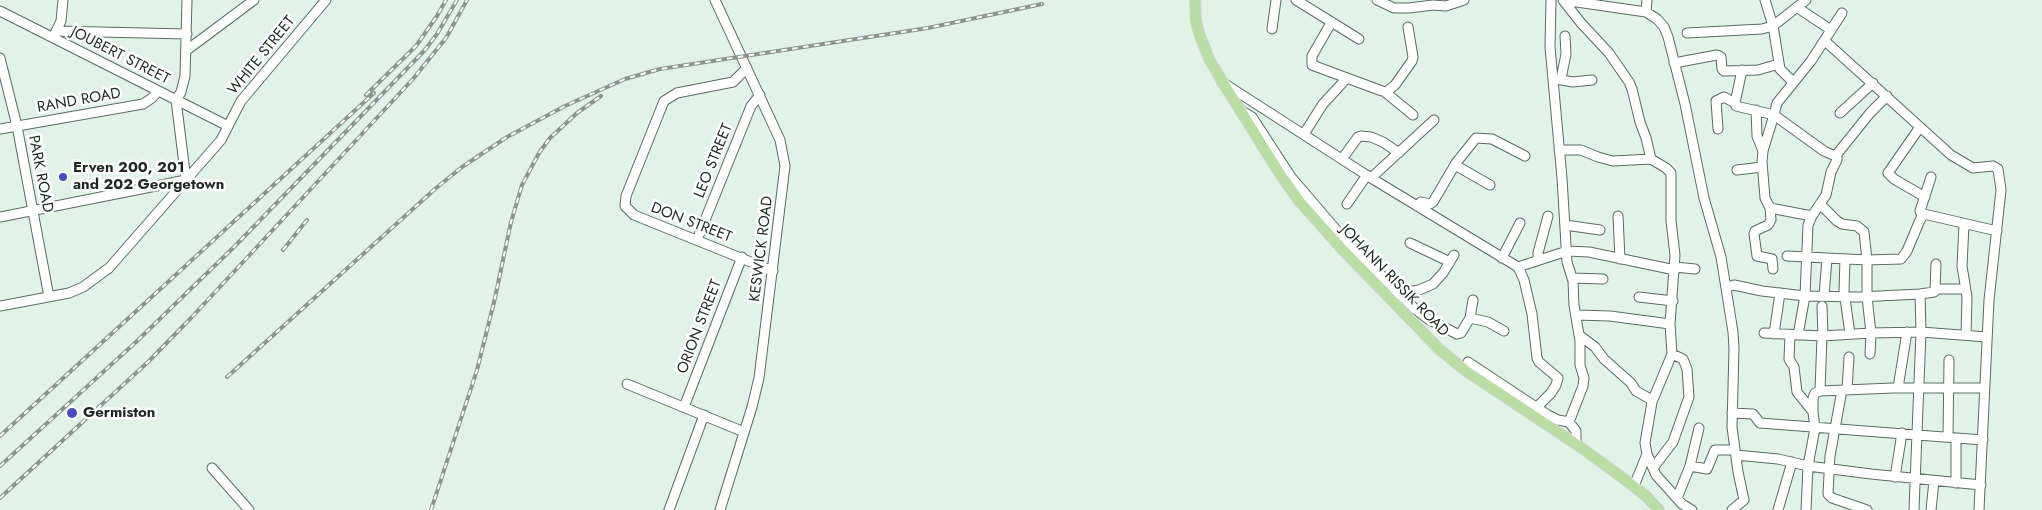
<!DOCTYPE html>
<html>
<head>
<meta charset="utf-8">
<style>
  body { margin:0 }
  canvas { display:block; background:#e0f3e6 }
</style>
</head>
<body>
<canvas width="2042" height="510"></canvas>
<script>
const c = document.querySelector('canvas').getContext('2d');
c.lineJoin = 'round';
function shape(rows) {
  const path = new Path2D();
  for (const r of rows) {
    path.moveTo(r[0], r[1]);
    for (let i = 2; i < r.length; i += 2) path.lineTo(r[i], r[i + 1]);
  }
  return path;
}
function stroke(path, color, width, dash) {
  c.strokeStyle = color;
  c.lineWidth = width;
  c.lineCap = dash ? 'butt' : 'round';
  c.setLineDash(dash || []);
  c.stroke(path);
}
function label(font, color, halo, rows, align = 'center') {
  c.font = font + ' Jost,sans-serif';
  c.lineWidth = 5;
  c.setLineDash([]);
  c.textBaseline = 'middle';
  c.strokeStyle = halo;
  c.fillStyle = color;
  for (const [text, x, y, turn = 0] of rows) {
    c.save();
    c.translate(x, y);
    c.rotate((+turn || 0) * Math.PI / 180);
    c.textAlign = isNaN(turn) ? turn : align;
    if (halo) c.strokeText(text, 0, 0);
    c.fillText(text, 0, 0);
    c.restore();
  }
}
const minor = shape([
  [715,0,780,140,785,166,759,378,752,407,720,510],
  [1296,0,1359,39],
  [1377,0,1394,8,1409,8,1433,5,1446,6,1464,0],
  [1551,0,1550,47,1562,178,1567,262,1573,281,1574,305,1580,341,1580,365,1584,378,1583,386,1569,422,1576,431,1576,444],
  [1563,0,1646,12,1657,19,1664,27,1668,37,1685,104,1704,198,1721,257,1733,332,1734,348,1732,427,1738,472,1744,500,1732,510],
  [1563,0,1581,23,1609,53,1629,82,1632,89,1640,122,1646,138,1651,159],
  [1765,0,1773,26,1780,69,1793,82],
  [1798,8,1831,30],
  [0,11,228,126],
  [1646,12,1647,0],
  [1842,13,1811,61,1777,103,1774,115,1824,151,1833,155,1837,154,1870,113,1887,96],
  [1331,23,1312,56,1312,65,1382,91,1386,92,1395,85,1412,61,1413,57,1408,27],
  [1272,29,1276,0],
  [56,31,187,34],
  [1687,33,1762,29,1773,26,1806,0],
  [54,36,61,21,63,0],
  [1825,41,1951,155,1973,168,1993,166,1998,169,2001,190,1989,300,1979,510],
  [187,50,254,0],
  [0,58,17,126,49,297],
  [1674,63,1717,55,1721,57,1722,69,1724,71,1758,70,1779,64],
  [747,68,733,82,677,93,664,101,626,196,625,206,634,215,773,271],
  [1742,70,1735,103,1736,106,1774,115,1763,151,1762,162,1765,198,1770,208,1771,220,1768,225,1755,231,1754,234,1757,256,1772,259,1773,269],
  [1556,79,1573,82,1592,80],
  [1561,79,1566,54,1565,36],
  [1222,82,1371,178,1518,267,1567,251,1589,252,1675,270],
  [1385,92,1413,115],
  [1240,110,1252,117,1291,177,1339,233,1415,309,1428,319,1457,334,1461,333,1470,318,1473,300],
  [1756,110,1757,136,1763,151],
  [1840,113,1873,83],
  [1920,127,1888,173,1894,179,1925,197],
  [0,129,143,104,152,98,158,91],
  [1718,129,1716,101,1724,97,1735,103],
  [1304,134,1323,104,1346,79],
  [1559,150,1581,150,1598,157,1613,161,1651,159,1666,168,1671,173,1671,221,1675,255,1670,324,1672,354,1652,402,1645,443,1647,454,1656,475,1682,504,1692,510],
  [1342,159,1358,137,1361,136,1371,137,1383,142,1399,153],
  [1455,165,1490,185],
  [1737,170,1762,167],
  [1371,178,1434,120],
  [186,180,176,100,181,92,185,76,187,0],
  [1347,204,1367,175],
  [1820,204,1837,221,1842,224,1857,226,1864,232,1867,260,1867,297,1871,333,1870,354],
  [1417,206,1421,202,1430,204,1433,202,1456,163,1476,138,1492,139,1525,156],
  [1770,208,1812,216],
  [1618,216,1620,259],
  [1922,216,1920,211,1931,177],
  [0,217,186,180],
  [1964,224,1962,266,1967,297,1966,335],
  [1565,225,1600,230],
  [697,240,751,106,760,95],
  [1410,243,1450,262],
  [1787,256,1867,260,1901,259,1907,251,1920,220,1924,214,1997,231],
  [1502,258,1520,223],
  [1845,259,1844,291,1850,334],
  [1538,260,1538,253,1548,216],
  [1518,267,1524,280,1532,314,1537,358,1539,362,1558,378,1556,385,1551,393,1536,408],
  [1675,267,1695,269],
  [1572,278,1603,279],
  [1727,287,1734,285,1762,291,1805,296,1859,297,1920,294,1921,332,1914,510],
  [1935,291,1936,264],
  [1396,294,1419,290,1433,284,1443,273,1454,255],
  [1920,294,1934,292,1937,289,1965,289],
  [1824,296,1827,258],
  [1639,297,1673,301],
  [0,306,69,293,83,287,109,268,221,140,241,101,326,0],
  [1822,306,1823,336],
  [1576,315,1610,316,1670,324],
  [1470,318,1488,322,1504,331],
  [1764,333,1822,336,1871,333,1921,332,1987,337],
  [1774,334,1780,293],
  [1579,335,1595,347,1604,359,1631,383,1636,391,1652,400],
  [1790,335,1789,359,1794,367,1797,392,1813,412,1815,428,1808,466,1806,510],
  [1798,335,1805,296,1808,225,1812,216,1826,195,1831,172,1837,160,1837,154],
  [1468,362,1548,415,1558,420,1569,422],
  [627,384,744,432],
  [1898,388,1907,332],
  [1842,390,1830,456,1828,494,1832,498,1867,510],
  [1847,390,1849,357],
  [1820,391,1822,336],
  [684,407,742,257],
  [1813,412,1813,398,1815,393,1820,391,1893,388,1984,388],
  [1732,413,1753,414,1760,423,1983,440],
  [1948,437,1949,360],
  [1736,455,1778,459,1808,466,1871,474,1981,485],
  [1690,466,1707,469,1715,450,1735,450],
  [212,468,249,510],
  [1653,468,1673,442,1689,397,1687,369,1683,359,1672,354],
  [1895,477,1902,433],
  [1956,483,1956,438],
  [1634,486,1647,454],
  [1677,498,1690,466,1699,428],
  [669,510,704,415],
  [1778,510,1792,462],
  [1931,510,1934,481]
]);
const major = shape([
  [1195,0,1196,21,1199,33,1209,59,1222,81,1280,174,1300,202,1342,249,1439,349,1466,371,1576,444,1623,478,1646,496,1659,510]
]);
stroke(minor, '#5b6b61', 11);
stroke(major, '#d2d4d3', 12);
stroke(minor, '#fff', 9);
stroke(major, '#bbdca5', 10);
const rail = shape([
  [366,95,416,46,437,16,446,0],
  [283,250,307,220],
  [227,377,435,189,462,167,507,137,565,106,625,79,660,69,928,28,1042,4],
  [0,436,374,93],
  [0,466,136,342,235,246,424,51,437,34,457,0],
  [0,498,148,362,191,318,413,79,446,38,467,0],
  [431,510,477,370,495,298,511,222,522,185,539,153,550,138,577,113,601,96]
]);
stroke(rail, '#88968c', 4);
stroke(rail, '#fff', 2, [5.5]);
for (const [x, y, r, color] of [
  [63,177,5,"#454dc2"],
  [72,413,6,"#454dc2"]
]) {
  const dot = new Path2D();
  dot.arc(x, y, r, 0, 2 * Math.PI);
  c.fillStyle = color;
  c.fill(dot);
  stroke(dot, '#fff', 2);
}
label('15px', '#1f2722', '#fff', [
  ["JOUBERT STREET",120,56,27],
  ["WHITE STREET",262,56,-51],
  ["RAND ROAD",79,101,-10],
  ["LEO STREET",714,161,-68],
  ["PARK ROAD",40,174,79],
  ["DON STREET",691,223,21],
  ["KESWICK ROAD",762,249,-83],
  ["JOHANN RISSIK ROAD",1394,281,46],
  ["ORION STREET",700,327,-69]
]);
label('bold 15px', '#1f2722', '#fff', [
  ["Erven 200, 201",73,168],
  ["and 202 Georgetown",73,185],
  ["Germiston",83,413]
], 'left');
</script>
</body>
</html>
